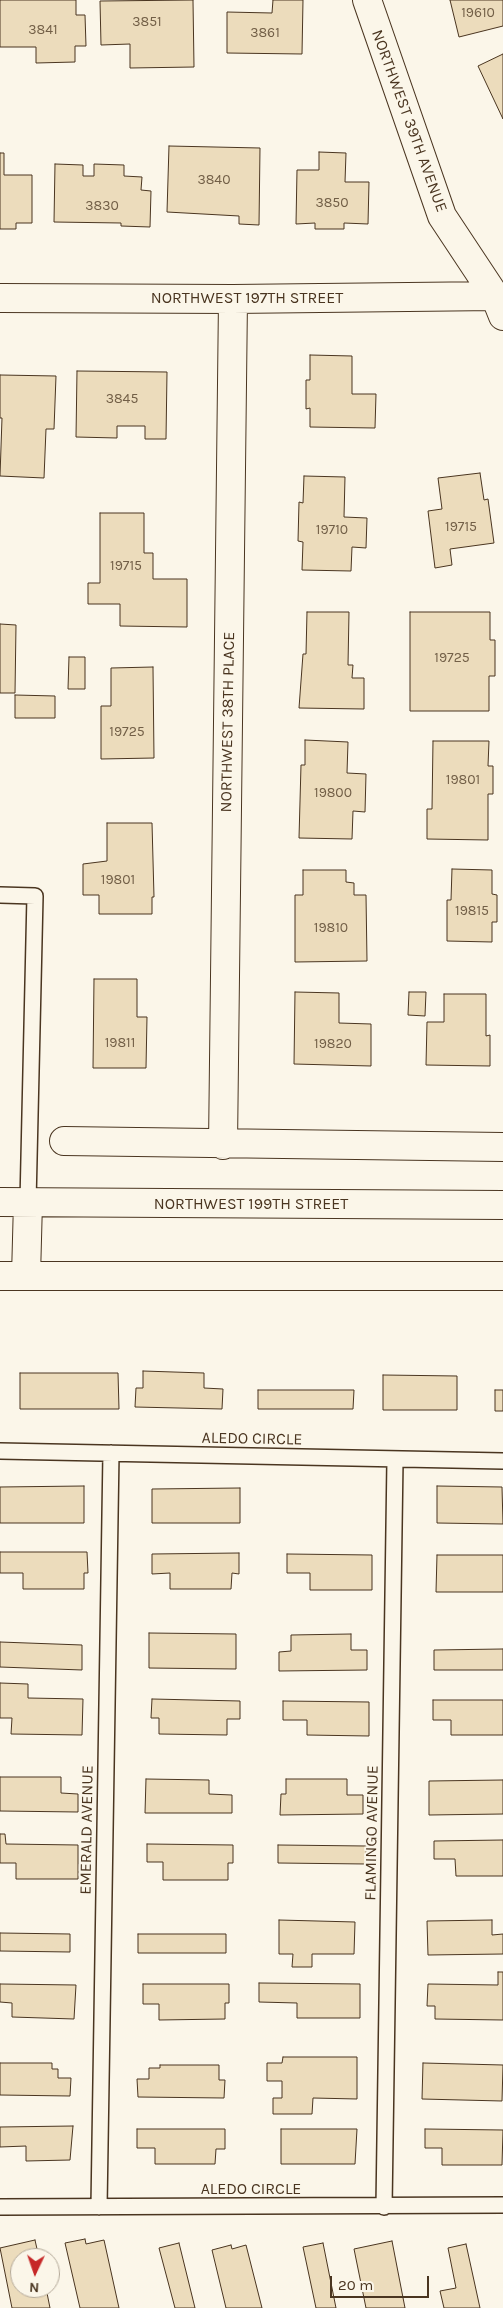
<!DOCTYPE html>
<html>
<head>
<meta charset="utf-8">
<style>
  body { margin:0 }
  #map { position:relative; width:503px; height:2308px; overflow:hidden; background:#fbf6e9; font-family:Karla,sans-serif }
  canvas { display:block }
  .north { position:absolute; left:10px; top:2248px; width:50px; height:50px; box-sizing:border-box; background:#fbf6e9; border:1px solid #b4a999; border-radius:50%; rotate:183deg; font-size:14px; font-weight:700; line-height:20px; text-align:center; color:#4a3520 }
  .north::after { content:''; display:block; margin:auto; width:18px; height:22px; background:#c62828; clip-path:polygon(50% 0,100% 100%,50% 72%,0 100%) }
  .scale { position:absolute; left:330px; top:2276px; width:99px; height:22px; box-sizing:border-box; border:2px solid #4a3520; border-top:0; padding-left:6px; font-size:15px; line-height:18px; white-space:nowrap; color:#4a3520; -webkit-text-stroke:4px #fbf6e9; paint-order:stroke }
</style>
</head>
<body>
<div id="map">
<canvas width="503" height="2308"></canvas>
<div class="north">N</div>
<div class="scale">20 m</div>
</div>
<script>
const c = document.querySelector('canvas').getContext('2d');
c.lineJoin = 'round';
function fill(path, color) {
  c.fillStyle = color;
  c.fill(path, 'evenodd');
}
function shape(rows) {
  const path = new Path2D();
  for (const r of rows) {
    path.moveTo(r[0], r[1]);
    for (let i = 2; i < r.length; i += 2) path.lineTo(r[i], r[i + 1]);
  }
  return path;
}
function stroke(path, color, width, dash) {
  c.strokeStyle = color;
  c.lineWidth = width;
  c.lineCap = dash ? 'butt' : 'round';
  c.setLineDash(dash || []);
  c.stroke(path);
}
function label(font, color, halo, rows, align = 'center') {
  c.font = font + ' Karla,sans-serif';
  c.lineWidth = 4;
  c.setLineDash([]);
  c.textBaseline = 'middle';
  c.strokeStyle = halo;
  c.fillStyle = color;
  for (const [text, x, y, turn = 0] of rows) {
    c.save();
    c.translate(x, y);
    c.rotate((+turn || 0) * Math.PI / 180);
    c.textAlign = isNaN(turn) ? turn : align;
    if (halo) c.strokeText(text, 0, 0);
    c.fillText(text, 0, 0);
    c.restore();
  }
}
const building = shape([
  [0,0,76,0,76,15,85,15,86,46,75,46,75,62,36,63,36,47,0,47,0,0],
  [193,0,194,67,130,68,130,44,101,45,100,1,193,0],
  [273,0,303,0,302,54,227,53,227,12,272,13,273,0],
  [450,0,503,0,503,26,459,37,450,0],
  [503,54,503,119,478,66,503,54],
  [169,146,260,148,259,225,239,224,239,216,167,212,169,146],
  [319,152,346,153,345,182,369,182,368,224,344,223,344,229,315,229,315,223,296,224,297,170,319,170,319,152],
  [0,153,4,153,4,175,32,175,32,223,16,223,16,229,0,229,0,153],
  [55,164,83,165,83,176,94,176,94,164,124,165,124,176,142,177,141,190,151,191,150,227,121,226,121,223,54,222,55,164],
  [310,355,352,356,352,394,376,394,375,428,310,427,310,408,306,409,306,380,310,380,310,355],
  [77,371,167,372,166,439,145,439,145,426,117,426,117,438,76,437,77,371],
  [0,375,56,376,54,429,46,429,44,478,0,476,2,418,0,418,0,375],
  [480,473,484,500,488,499,494,543,450,549,452,565,435,568,428,511,442,509,438,478,480,473],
  [304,476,345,477,344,517,367,518,366,548,352,547,351,571,302,570,303,542,298,541,299,502,303,503,304,476],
  [100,513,144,513,144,553,153,553,153,579,187,579,187,627,120,626,120,604,88,604,88,583,100,583,100,513],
  [307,612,349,612,348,665,353,665,352,678,364,678,364,709,299,708,303,654,306,654,307,612],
  [410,612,490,612,490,640,495,640,495,676,489,676,489,711,410,711,410,612],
  [0,624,16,625,15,693,0,693,0,624],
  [69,657,85,657,85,689,68,689,69,657],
  [153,667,154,758,101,759,101,706,111,706,111,668,153,667],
  [15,695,55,696,55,718,15,718,15,695],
  [305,740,348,742,347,773,366,774,365,812,353,811,352,839,299,838,301,765,305,765,305,740],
  [433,741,489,741,488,766,493,766,493,794,488,794,488,840,427,839,427,809,432,809,433,741],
  [107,823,152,823,154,897,152,897,152,914,99,914,99,895,83,895,83,864,107,861,107,823],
  [452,869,492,870,492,894,497,895,497,922,492,922,492,942,447,941,447,900,451,900,452,869],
  [303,870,346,870,346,882,354,883,354,895,366,895,367,961,295,962,295,895,303,895,303,870],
  [94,979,137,979,137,1017,147,1017,146,1068,93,1068,94,979],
  [295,992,339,993,339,1023,371,1024,371,1066,294,1064,295,992],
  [409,992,426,992,425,1016,408,1015,409,992],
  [444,994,486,994,486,1036,490,1035,490,1066,426,1065,427,1022,444,1022,444,994],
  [143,1371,204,1373,204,1388,223,1389,222,1409,135,1407,136,1388,143,1388,143,1371],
  [20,1373,118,1373,119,1409,20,1409,20,1373],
  [383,1375,457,1376,457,1410,383,1410,383,1375],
  [258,1390,354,1390,353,1409,258,1409,258,1390],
  [495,1390,503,1390,503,1411,495,1411,495,1390],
  [84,1486,84,1523,0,1523,0,1487,84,1486],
  [437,1486,502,1487,503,1524,437,1523,437,1486],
  [240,1488,240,1523,152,1523,152,1489,240,1488],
  [0,1552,87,1552,88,1573,84,1573,84,1589,23,1589,23,1573,0,1573,0,1552],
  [239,1553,239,1574,232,1573,231,1589,170,1589,170,1573,152,1574,152,1554,239,1553],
  [287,1554,372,1555,372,1590,310,1590,310,1573,287,1573,287,1554],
  [437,1555,503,1555,503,1592,436,1592,437,1555],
  [149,1633,236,1634,236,1669,149,1668,149,1633],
  [351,1634,351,1650,367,1650,367,1670,279,1671,279,1652,291,1651,291,1635,351,1634],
  [0,1642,82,1645,82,1670,0,1667,0,1642],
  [503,1649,503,1670,434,1670,434,1650,503,1649],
  [0,1683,28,1684,28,1698,83,1699,82,1735,11,1734,12,1718,0,1718,0,1683],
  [152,1699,240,1701,240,1719,227,1719,227,1735,159,1734,159,1718,151,1718,152,1699],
  [433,1700,503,1700,503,1735,451,1735,451,1720,433,1720,433,1700],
  [283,1701,369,1702,369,1736,307,1735,307,1720,283,1720,283,1701],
  [0,1777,61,1777,61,1793,78,1794,78,1812,0,1811,0,1777],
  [146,1779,209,1780,209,1794,232,1795,232,1813,145,1813,146,1779],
  [286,1779,347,1779,347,1795,363,1795,363,1814,280,1815,281,1794,286,1794,286,1779],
  [503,1780,503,1814,429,1815,429,1781,503,1780],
  [0,1834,5,1834,6,1844,78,1845,78,1879,16,1879,16,1863,0,1863,0,1834],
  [503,1840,503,1876,456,1876,455,1859,434,1859,434,1841,503,1840],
  [147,1844,233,1845,233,1863,228,1863,228,1880,163,1880,163,1862,147,1862,147,1844],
  [278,1845,366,1846,366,1864,278,1863,278,1845],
  [279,1920,355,1922,354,1954,312,1954,312,1967,292,1967,293,1954,279,1954,279,1920],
  [492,1920,492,1935,503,1934,503,1954,428,1955,427,1921,492,1920],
  [0,1933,70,1934,70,1952,0,1951,0,1933],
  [138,1934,226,1934,226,1953,138,1953,138,1934],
  [498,1972,503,1972,503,2020,435,2019,435,2006,427,2006,428,1984,498,1985,498,1972],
  [259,1983,360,1984,360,2018,297,2018,297,2003,259,2002,259,1983],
  [0,1984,76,1985,74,2019,12,2017,12,2003,0,2002,0,1984],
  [143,1984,229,1984,229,2003,225,2003,225,2019,159,2020,159,2004,143,2004,143,1984],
  [283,2057,357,2057,357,2099,313,2098,312,2114,273,2114,273,2098,282,2098,282,2081,267,2081,267,2063,282,2063,283,2057],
  [0,2063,52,2063,52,2069,58,2069,58,2078,71,2078,70,2096,0,2095,0,2063],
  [423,2063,503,2065,502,2101,422,2099,423,2063],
  [160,2065,219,2065,219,2080,225,2080,224,2098,138,2097,137,2079,149,2079,149,2068,160,2068,160,2065],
  [73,2126,70,2160,26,2161,26,2146,0,2147,0,2127,73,2126],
  [137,2129,225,2129,225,2149,216,2149,215,2164,155,2164,155,2148,137,2148,137,2129],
  [281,2129,357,2129,355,2164,281,2164,281,2129],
  [425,2129,503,2130,502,2165,442,2165,442,2148,425,2148,425,2129],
  [85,2239,86,2244,104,2240,119,2308,80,2308,65,2243,85,2239],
  [35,2240,39,2258,20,2258,20,2288,46,2288,50,2308,12,2308,0,2248,35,2240],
  [392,2241,405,2308,366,2308,354,2249,392,2241],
  [179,2243,195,2308,175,2308,159,2248,179,2243],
  [323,2243,336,2308,316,2308,303,2247,323,2243],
  [466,2244,480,2308,444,2308,440,2291,456,2288,448,2248,466,2244],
  [231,2245,232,2249,246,2245,262,2308,226,2308,212,2250,231,2245]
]);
fill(building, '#ecdcbc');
stroke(building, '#4a3520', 1);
const service = shape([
  [0,895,35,896,28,1202],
  [0,1451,503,1461],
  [0,2207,503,2205],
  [99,2207,111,1453],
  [384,2207,395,1460]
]);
const minor = shape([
  [367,0,442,216,495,296,503,316],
  [0,298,233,299,495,296],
  [64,1141,503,1147],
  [223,1145,233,299]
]);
const primary = shape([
  [0,1202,503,1205],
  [0,1276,503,1276],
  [26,1276,28,1202]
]);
stroke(service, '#4a3520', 18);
stroke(minor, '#4a3520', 30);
stroke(primary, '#4a3520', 30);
stroke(service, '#fbf6e9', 15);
stroke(minor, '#fbf6e9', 28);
stroke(primary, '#fbf6e9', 28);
label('14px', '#725f47', null, [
  ["19610",478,13],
  ["3851",147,22],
  ["3841",43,30],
  ["3861",265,33],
  ["3840",214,180],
  ["3850",332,203],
  ["3830",102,206],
  ["3845",122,399],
  ["19715",461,527],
  ["19710",332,530],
  ["19715",126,566],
  ["19725",452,658],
  ["19725",127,732],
  ["19801",463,780],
  ["19800",333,793],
  ["19801",118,880],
  ["19815",472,911],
  ["19810",331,928],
  ["19811",120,1043],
  ["19820",333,1044]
]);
label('16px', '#4a3520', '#fbf6e9', [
  ["NORTHWEST 39TH AVENUE",409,121,70],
  ["NORTHWEST 197TH STREET",247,298],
  ["NORTHWEST 38TH PLACE",228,722,-89],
  ["NORTHWEST 199TH STREET",251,1204],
  ["ALEDO CIRCLE",252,1439,1],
  ["EMERALD AVENUE",87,1830,-89],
  ["FLAMINGO AVENUE",372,1833,-89],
  ["ALEDO CIRCLE",251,2189]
]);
</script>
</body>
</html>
